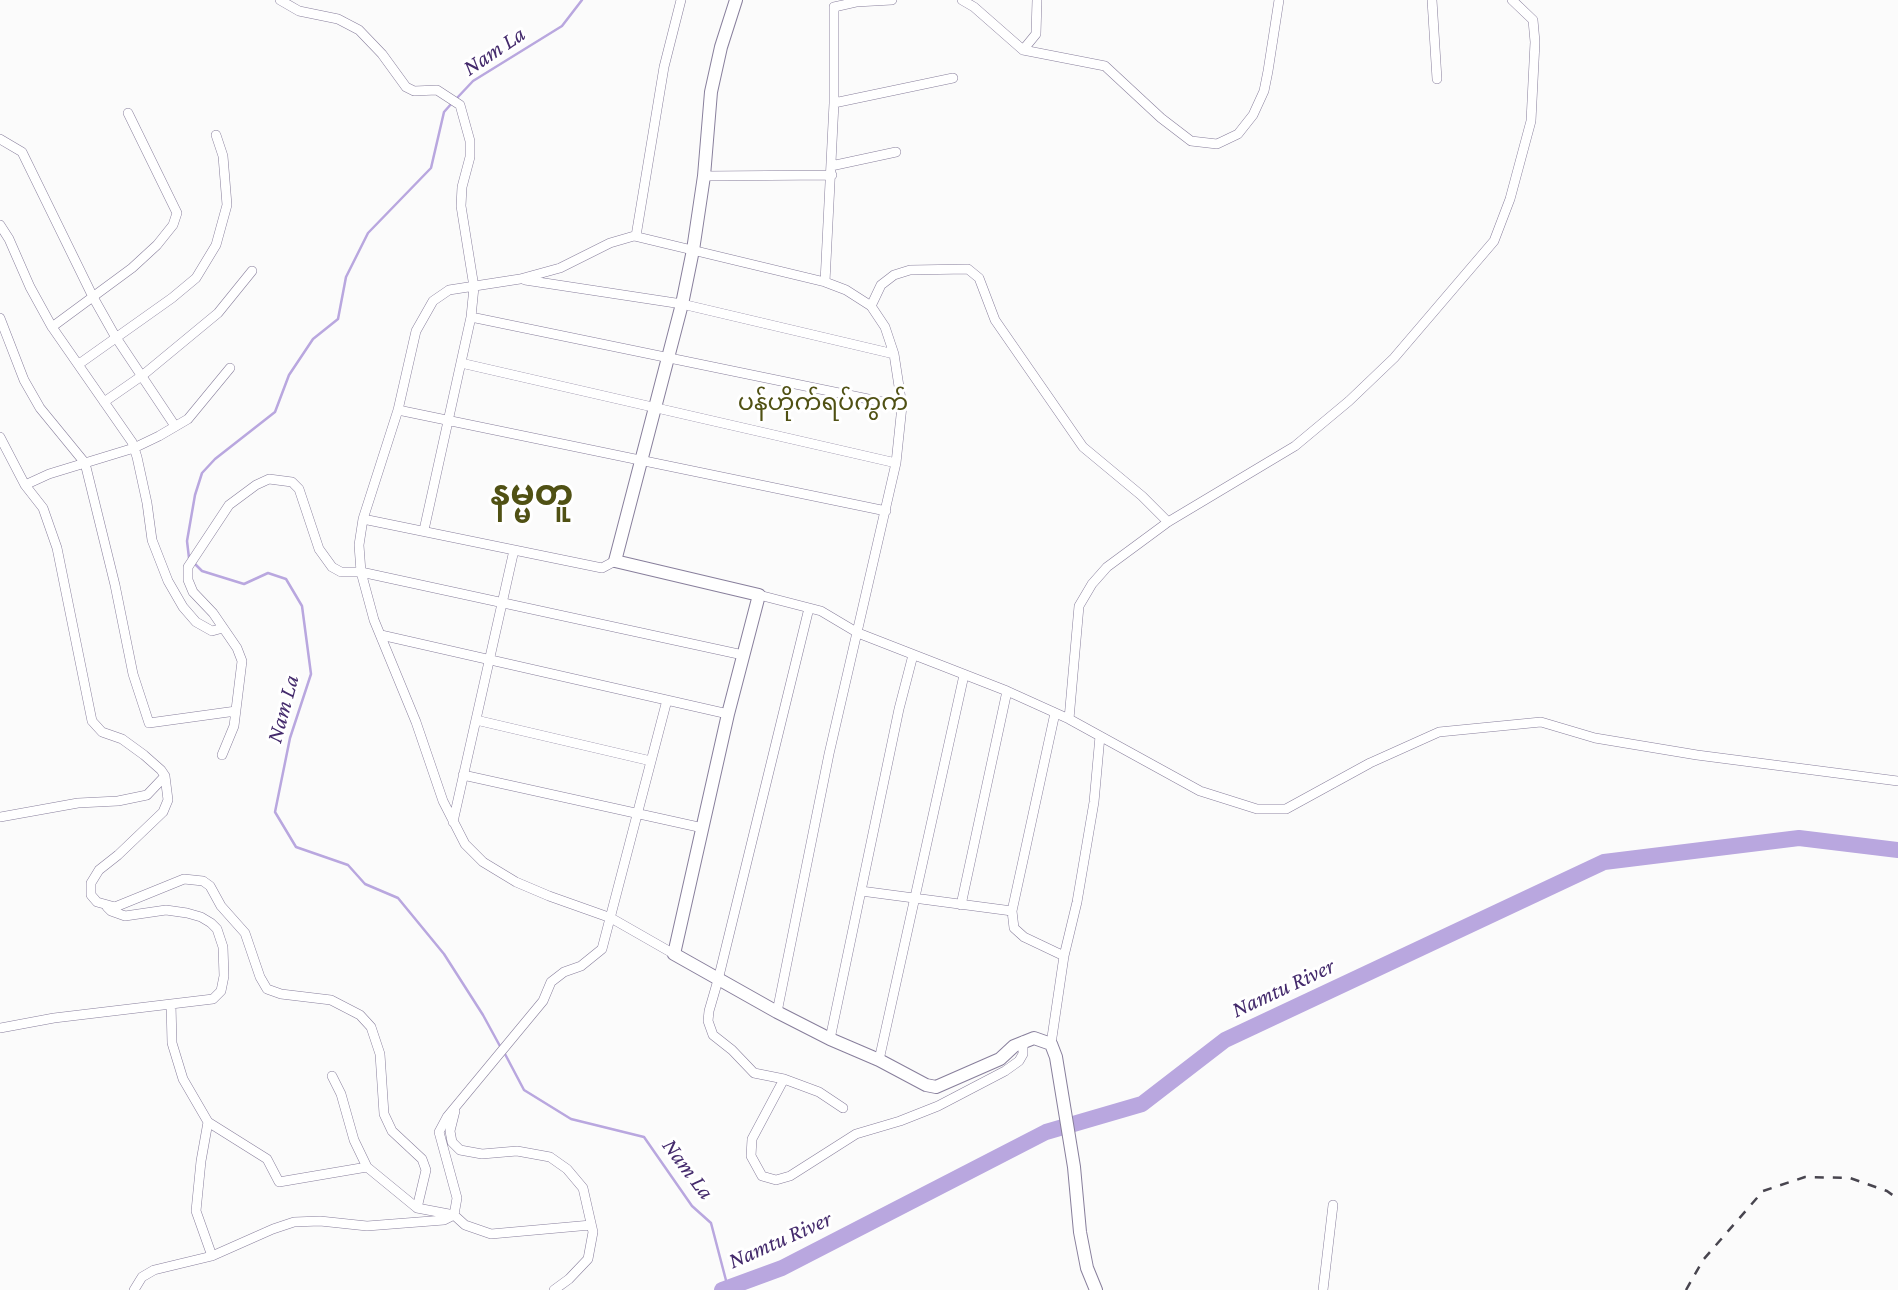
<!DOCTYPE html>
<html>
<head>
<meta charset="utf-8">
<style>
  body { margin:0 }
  canvas { display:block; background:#fbfbfb }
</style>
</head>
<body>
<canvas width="1898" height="1290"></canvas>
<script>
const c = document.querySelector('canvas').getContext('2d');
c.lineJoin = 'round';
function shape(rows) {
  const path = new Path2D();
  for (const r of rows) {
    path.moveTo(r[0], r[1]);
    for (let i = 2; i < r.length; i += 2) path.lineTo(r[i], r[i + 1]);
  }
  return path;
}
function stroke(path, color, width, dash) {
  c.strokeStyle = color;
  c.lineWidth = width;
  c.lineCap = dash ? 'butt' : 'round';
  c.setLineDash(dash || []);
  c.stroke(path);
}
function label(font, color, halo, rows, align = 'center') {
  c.font = font + ' "Crimson Pro","Noto Sans Myanmar",serif';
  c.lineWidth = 6;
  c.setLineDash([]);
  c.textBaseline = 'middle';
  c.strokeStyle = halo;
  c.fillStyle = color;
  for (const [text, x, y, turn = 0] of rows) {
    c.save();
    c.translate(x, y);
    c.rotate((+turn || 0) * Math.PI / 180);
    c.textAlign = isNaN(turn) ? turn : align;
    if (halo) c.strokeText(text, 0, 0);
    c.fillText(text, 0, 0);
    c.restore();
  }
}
stroke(shape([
  [457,98,473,81,562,26,582,0],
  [189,558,187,541,195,495,202,473,215,459,275,412,289,375,313,339,338,319,346,277,368,233,431,168,444,112,452,103],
  [194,563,202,571,244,584,268,573,286,579,302,606,311,674,290,738,275,812,296,847,348,865,365,884,398,898,444,954,483,1015,501,1048],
  [505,1054,524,1090,571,1119,644,1137,692,1206,711,1223,728,1288]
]), '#b9a7df', 2.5);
stroke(shape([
  [722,1290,782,1268,1046,1132,1142,1104,1225,1040,1604,862,1799,838,1898,850]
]), '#b9a7df', 16);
const minor = shape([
  [280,0,299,11,338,19,359,30,382,54,406,87,414,91,437,90,460,105,470,141,470,157,462,187,461,206,474,287,471,317,424,530],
  [962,0,974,7,1023,50,1105,66,1161,118,1191,141,1217,144,1238,134,1253,115,1264,91,1268,71,1279,0],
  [1432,0,1437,79],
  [1023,50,1036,34,1037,0],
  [834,103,953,78],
  [0,139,22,152,93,297,115,336,175,426],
  [831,166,896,152],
  [704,176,832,175],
  [0,225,9,239,30,287,52,327,132,442,137,457,147,503,152,540,168,581,183,607,196,622,212,631,223,628],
  [636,236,664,67,681,0],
  [525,280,682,304,894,354],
  [825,282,834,103,834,7,856,2,892,0],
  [871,306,881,285,894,275,910,270,968,269,979,278,995,320,1083,447,1142,496,1168,522],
  [471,317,902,406],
  [0,318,24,380,40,408,85,463,115,585,133,674,149,723,236,711],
  [52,327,132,268,157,245,173,225,177,213,128,113],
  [461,363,896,463],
  [79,364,172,298,196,278,216,245,227,205,223,156,216,135],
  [104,402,143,375,218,313,252,271],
  [398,410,886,511],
  [0,437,25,485,43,508,57,548,92,721,102,732,122,739,144,755,161,770,165,776,168,800,163,812,118,855,99,870,91,883,91,895,97,902,115,907,184,879,203,881,210,886,221,906,245,933,260,977,267,989,281,994,331,1000,360,1015,371,1027,380,1054,384,1114,392,1131,422,1159,426,1170,417,1208],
  [25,485,49,474,134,448,159,436,188,419,230,368],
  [363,519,602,568,615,561],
  [759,595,821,611,858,633,1007,691,1069,719,1200,791,1257,809,1286,809,1370,763,1439,732,1541,722,1595,738,1697,755,1898,781],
  [809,608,718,980,709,1011,708,1021,713,1035,732,1050,754,1073,784,1079,819,1092,843,1108],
  [381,635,728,714],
  [1055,713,1012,911,1014,928,1024,937,1064,956],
  [1069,719,1079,606,1092,584,1107,567,1168,522,1295,446,1349,401,1394,358,1494,241,1510,199,1531,121,1535,42,1533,20,1512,0],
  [476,720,651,761],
  [222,755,234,726,242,661,237,648,213,613,193,592,188,580,188,567,229,505,256,485,269,479,292,482,299,489,319,549,332,567,341,572,361,572,743,655],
  [463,775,703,828],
  [0,817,78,803,118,801,147,795,165,776],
  [453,822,514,550],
  [861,891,1012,911],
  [961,905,1007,691],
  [674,954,611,918,549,896,516,882,483,862,465,844,443,801,416,722,374,620,361,572,359,545,363,519,398,410,416,331,433,301,449,290,520,279,560,268,610,243,634,236,825,282,846,290,871,306,885,327,894,354,902,406,896,463,829,754,777,1012],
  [171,1004,172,1043,183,1079,208,1122,267,1159,279,1182,367,1167,354,1140,341,1094,332,1076],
  [0,1028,54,1018,213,999,221,991,224,976,223,947,217,929,211,923,201,917,187,913,166,910,125,916,111,911,107,907],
  [830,1039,899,709,913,655],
  [1051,1044,1064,956,1077,902,1094,802,1100,736],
  [879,1060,964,675],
  [784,1079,752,1139,751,1156,762,1176,776,1180,790,1176,856,1134,900,1121,938,1106,1005,1071,1019,1061,1023,1054,1023,1041],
  [455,1111,450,1131,452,1142,460,1150,482,1154,517,1151,550,1157,567,1169,583,1188,593,1232,588,1259,569,1279,554,1290],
  [208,1122,201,1161,196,1211,212,1256],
  [367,1167,417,1208,454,1215,465,1225,491,1234,591,1225],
  [134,1290,142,1277,154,1270,212,1256,273,1229,294,1222,320,1221,367,1226,444,1220,454,1215,457,1198,439,1132,447,1117,543,1001,551,982,564,972,581,966,602,949,667,700],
  [1323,1290,1333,1205]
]);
const major = shape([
  [736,0,721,47,711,92,704,176,693,250,682,304,615,561,759,595,728,714,674,954,777,1012,830,1039,879,1060,926,1085,936,1087,1000,1059,1014,1046,1034,1038,1051,1044,1056,1057,1074,1167,1080,1232,1087,1268,1096,1290]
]);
stroke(minor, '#887f9c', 10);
stroke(major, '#887f9c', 14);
stroke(minor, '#fff', 9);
stroke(major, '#fff', 12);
stroke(shape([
  [1686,1290,1703,1260,1763,1191,1805,1177,1850,1178,1887,1191,1898,1199]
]), '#48454f', 2.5, [9, 9]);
label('italic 23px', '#442a6c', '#fff', [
  ["Nam La",494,51,-34],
  ["Nam La",283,709,-75],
  ["Namtu River",1283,988,-25],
  ["Nam La",688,1169,53],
  ["Namtu River",780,1240,-24]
]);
label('24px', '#505114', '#fff', [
  ["ပန်ဟိုက်ရပ်ကွက်",823,403]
]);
label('bold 35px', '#505114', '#fff', [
  ["နမ္မတူ",532,494]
]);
</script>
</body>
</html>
